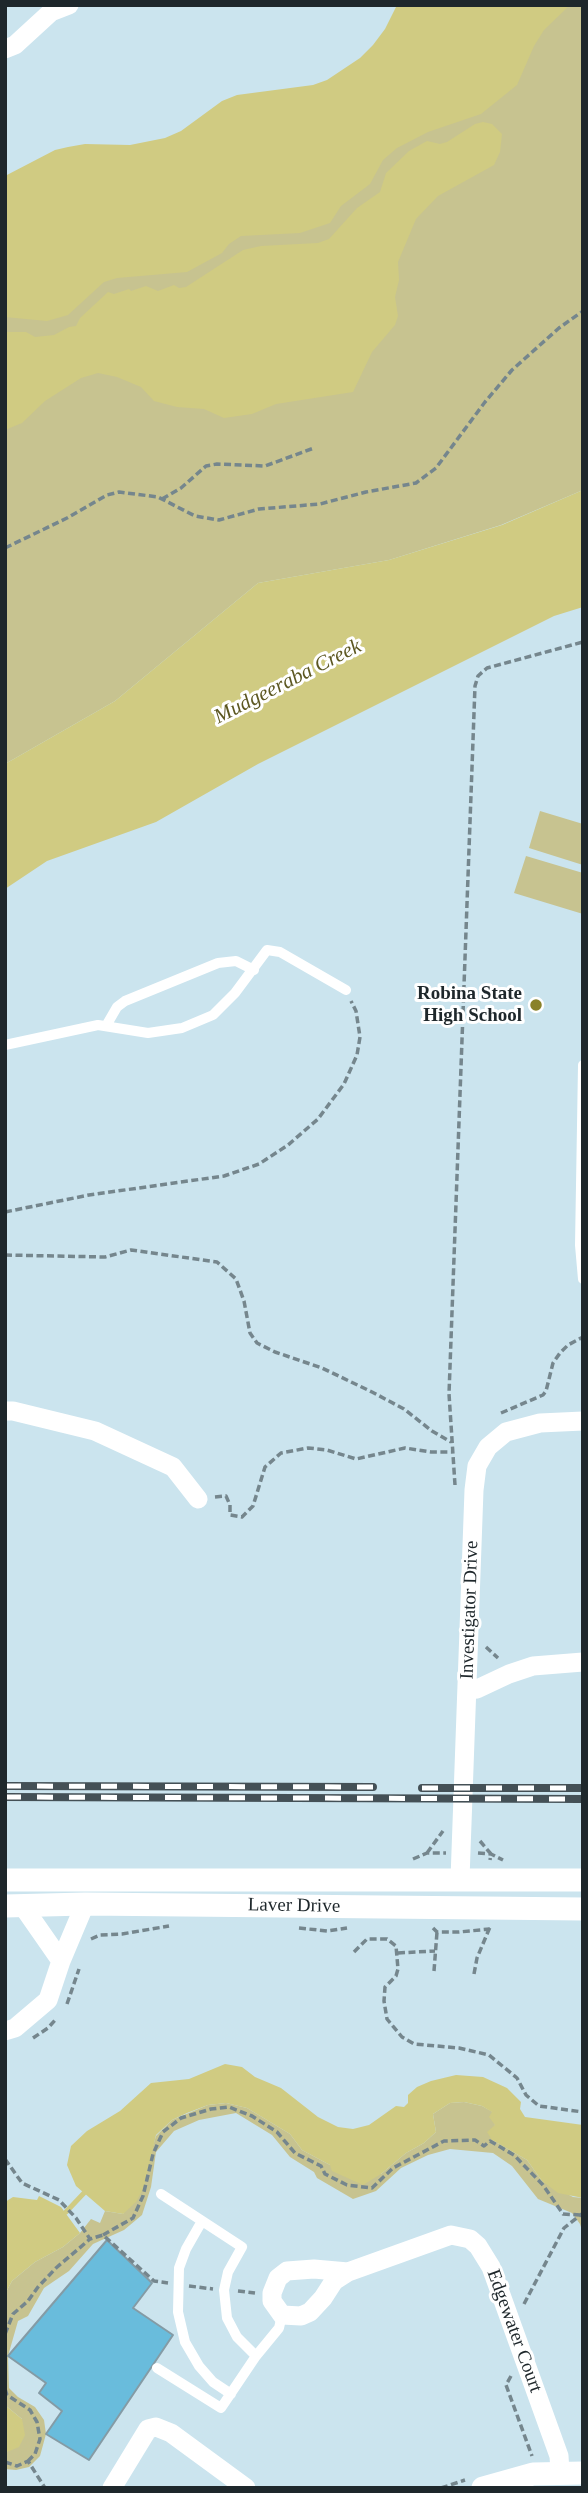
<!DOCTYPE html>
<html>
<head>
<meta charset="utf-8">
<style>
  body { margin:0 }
  #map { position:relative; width:588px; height:2493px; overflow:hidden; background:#cbe4ee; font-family:"Times New Roman",serif }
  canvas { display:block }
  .frame { position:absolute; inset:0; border:7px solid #1e272b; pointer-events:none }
</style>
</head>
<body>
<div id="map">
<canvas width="588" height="2493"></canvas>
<div class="frame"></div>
</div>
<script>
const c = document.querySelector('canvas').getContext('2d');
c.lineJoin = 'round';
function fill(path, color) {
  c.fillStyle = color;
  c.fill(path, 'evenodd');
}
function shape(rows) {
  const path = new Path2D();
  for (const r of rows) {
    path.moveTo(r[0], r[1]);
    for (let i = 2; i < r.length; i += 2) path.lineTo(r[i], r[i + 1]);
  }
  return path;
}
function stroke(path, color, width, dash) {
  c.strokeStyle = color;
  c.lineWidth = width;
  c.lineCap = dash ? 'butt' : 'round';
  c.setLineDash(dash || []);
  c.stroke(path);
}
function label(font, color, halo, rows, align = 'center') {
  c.font = font + ' "Times New Roman",serif';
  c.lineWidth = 6;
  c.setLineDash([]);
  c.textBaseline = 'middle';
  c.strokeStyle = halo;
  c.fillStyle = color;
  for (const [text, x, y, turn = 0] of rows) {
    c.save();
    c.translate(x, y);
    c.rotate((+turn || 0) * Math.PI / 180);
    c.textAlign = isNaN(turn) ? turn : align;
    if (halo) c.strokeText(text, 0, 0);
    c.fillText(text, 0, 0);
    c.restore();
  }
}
fill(shape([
  [470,5,583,5,583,490,501,525,389,560,258,583,115,701,5,764,5,244,45,243],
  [540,811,583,824,583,865,529,848],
  [526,856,583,873,583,914,514,893],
  [464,2102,482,2106,493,2112,495,2125,492,2140,527,2160,542,2181,573,2197,583,2198,583,2234,580,2224,572,2213,538,2199,512,2166,493,2153,450,2149,428,2155,401,2168,376,2191,353,2199,317,2178,314,2172,290,2157,272,2135,236,2113,199,2120,174,2131,156,2152,151,2187,142,2215,124,2230,93,2244,69,2271,44,2288,28,2316,18,2321,8,2356,9,2388,18,2397,35,2407,44,2420,46,2434,40,2456,29,2467,16,2470,5,2469,5,2451,7,2452,22,2419,5,2405,5,2294,12,2281,35,2262,63,2247,80,2233,91,2219,100,2223,105,2211,123,2214,149,2159,156,2136,172,2120,208,2105,226,2103,247,2108,290,2134,302,2150,330,2165,381,2174,406,2153,424,2143,436,2132,433,2114,450,2103]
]), '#c7c390');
fill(shape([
  [397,5,570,5,544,30,534,46,517,85,481,114,428,132,397,148,383,160,370,184,341,206,330,223,300,233,241,236,229,244,222,253,187,272,117,278,104,282,68,315,47,321,5,317,5,176,55,150,68,147,85,144,130,145,165,138,181,131,222,101,237,95,313,85,327,80,360,58,373,45,385,29],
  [483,122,492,124,502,134,500,152,494,165,438,196,416,219,398,262,399,280,395,297,398,316,395,325,372,352,353,392,276,404,252,414,224,418,204,409,177,407,154,401,141,387,117,377,98,373,81,378,45,401,22,423,5,430,5,332,26,332,35,337,54,335,69,327,76,326,80,318,108,292,114,294,129,289,131,291,146,286,158,291,174,285,179,288,186,287,243,250,261,246,318,243,329,239,357,208,380,192,386,173,409,151,427,141,440,144,447,142,475,124],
  [583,490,583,607,554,616,258,764,156,822,47,861,5,889,5,764,115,701,258,583,389,560,502,525],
  [225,2064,242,2067,255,2077,281,2088,318,2117,338,2127,353,2129,369,2125,396,2106,404,2107,408,2103,408,2095,417,2087,431,2081,456,2075,483,2077,507,2088,521,2102,520,2109,525,2117,583,2125,583,2198,558,2193,542,2181,527,2160,492,2140,487,2132,495,2125,489,2117,492,2112,482,2106,464,2102,450,2103,433,2114,436,2132,424,2143,406,2153,381,2174,363,2185,332,2171,330,2165,302,2150,290,2134,247,2108,226,2103,208,2105,187,2113,172,2120,156,2135,144,2187,136,2202,123,2214,105,2211,76,2186,67,2165,71,2146,87,2131,120,2111,151,2083,189,2079],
  [39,2196,61,2207,80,2233,63,2247,35,2262,12,2281,5,2294,5,2202,13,2197,37,2200],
  [5,2405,22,2419,25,2435,19,2447,7,2452]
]), '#d0cb82');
stroke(shape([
  [66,2212,84,2193]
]), '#d0cb82', 5);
const building = shape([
  [107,2240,152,2283,133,2308,173,2335,89,2460,46,2434,62,2411,39,2393,46,2383,8,2356,107,2240]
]);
fill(building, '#69bcdc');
stroke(building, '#849ba5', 2);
stroke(shape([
  [162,499,181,488,206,466,217,464,265,466,314,448],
  [5,548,67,518,107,495,119,492,158,497,195,516,219,520,259,509,320,504,366,492,416,483,436,468,485,402,512,370,559,328,583,311],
  [5,1212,89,1195,224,1176,259,1164,288,1145,318,1119,344,1084,357,1055,360,1037,356,1011,351,1001],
  [5,1255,105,1257,131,1250,217,1262,236,1279,244,1301,250,1333,257,1343,275,1352,322,1368,372,1392,404,1409,432,1431,451,1442],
  [501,1413,543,1395,546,1391,553,1363,560,1353,568,1345,583,1337],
  [455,1485,449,1394,475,686,478,676,487,668,583,642],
  [215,1497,226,1496,230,1505,230,1515,242,1517,253,1506,265,1467,281,1453,308,1448,327,1450,356,1459,405,1448,431,1452,452,1452],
  [486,1647,498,1658],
  [480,1841,491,1854,490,1860],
  [427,1853,443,1831],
  [478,1853,491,1854,503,1860],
  [413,1859,427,1853,446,1853],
  [299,1928,327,1931,347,1928],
  [433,1928,437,1932,459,1932,490,1929],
  [91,1939,100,1935,122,1934,169,1926],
  [354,1952,367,1939,387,1939,396,1946,398,1969,396,1976,385,1987,384,2001,387,2019,402,2037,414,2044,459,2048,489,2055,517,2078,526,2095,539,2106,583,2112],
  [398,1953,435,1951],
  [434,1971,437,1932],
  [474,1974,477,1958,490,1927],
  [67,2004,79,1969],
  [33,2038,48,2028,56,2019],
  [5,2159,22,2183,59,2200,76,2218,90,2239,103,2235,154,2281,168,2283],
  [103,2235,133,2218,143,2196,153,2154,163,2132,181,2118,211,2109,229,2107,252,2116,277,2132,295,2153,321,2166,325,2174,347,2185,372,2188,393,2168,444,2141,475,2140,484,2146,490,2141,514,2155,543,2185,563,2214,580,2215],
  [189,2286,213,2289],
  [238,2291,255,2293],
  [524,2304,564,2228,583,2213],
  [5,2334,13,2314,28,2301,38,2287,56,2268,90,2239],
  [511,2376,506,2385,532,2456],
  [5,2389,7,2395,30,2410,37,2422,40,2439,35,2454,28,2461],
  [5,2462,17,2466,28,2461,45,2488],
  [441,2488,465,2480]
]), '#75868d', 3.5, [7, 3.5]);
stroke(shape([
  [106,1026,117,1007,125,1001,218,963,236,961,254,970],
  [5,1045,98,1025,148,1033,182,1028,213,1015,235,993,267,950,280,952,346,990],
  [583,1065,580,1245,583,1279],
  [161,2194,242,2247,228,2272,224,2290,227,2318,237,2337,256,2356],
  [202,2221,186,2249,179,2268,178,2312,185,2342,199,2366,213,2382,231,2394],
  [157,2368,221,2408,256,2356,279,2328,282,2315]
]), '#fff', 10);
stroke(shape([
  [5,49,15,45,51,12,69,5],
  [5,1411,13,1411,95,1431,173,1467,198,1499],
  [467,1690,477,1689,509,1674,533,1666,583,1662],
  [460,1879,474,1490,477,1466,488,1447,506,1432,540,1423,583,1421],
  [22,1905,61,1961],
  [5,2031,15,2028,48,2000,61,1961,85,1904],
  [314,2269,348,2272,334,2281,323,2298,310,2312,301,2316,282,2315,272,2301,272,2293,278,2278,287,2271,314,2269],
  [348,2272,451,2235,470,2239,478,2246,491,2267,559,2456,560,2472],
  [112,2488,148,2429,156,2427,171,2433,246,2488]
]), '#fff', 19);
stroke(shape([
  [5,1880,583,1880],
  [5,1906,85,1904,583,1909],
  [483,2488,533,2474,583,2473]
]), '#fff', 23);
const rail = shape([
  [5,1786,373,1787],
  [422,1788,583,1788],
  [5,1797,583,1799]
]);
stroke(rail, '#445056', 8);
stroke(rail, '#fff', 5, [16]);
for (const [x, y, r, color] of [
  [536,1005,7,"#898128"]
]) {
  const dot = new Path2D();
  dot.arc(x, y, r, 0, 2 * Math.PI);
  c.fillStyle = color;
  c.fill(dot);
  stroke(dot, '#fff', 2.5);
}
label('bold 19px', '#1e272b', '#fff', [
  ["Robina State",522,994],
  ["High School",522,1016]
], 'right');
label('19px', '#1e272b', '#fff', [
  ["Investigator Drive",470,1610,-88],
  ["Laver Drive",294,1906,1],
  ["Edgewater Court",514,2331,70]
]);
label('italic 21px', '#5c5721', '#fff', [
  ["Mudgeeraba Creek",288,682,-27]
]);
</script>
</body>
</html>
